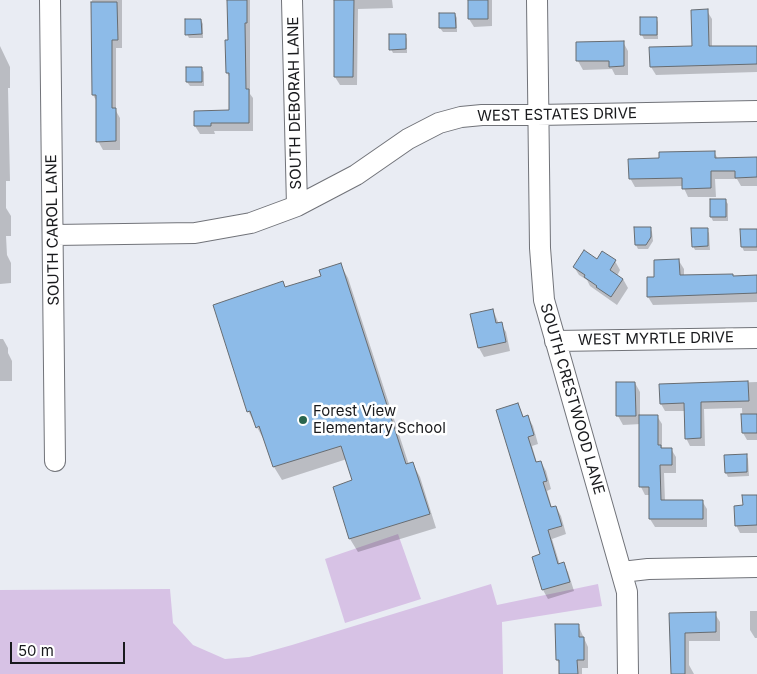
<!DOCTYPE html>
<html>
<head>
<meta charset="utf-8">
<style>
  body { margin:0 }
  #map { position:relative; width:757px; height:674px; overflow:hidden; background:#e9ecf3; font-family:Inter,sans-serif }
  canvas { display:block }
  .scale { position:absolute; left:10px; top:642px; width:115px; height:22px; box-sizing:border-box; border:2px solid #191a1d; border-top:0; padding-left:6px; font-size:15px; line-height:18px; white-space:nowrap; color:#191a1d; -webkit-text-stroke:4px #fff; paint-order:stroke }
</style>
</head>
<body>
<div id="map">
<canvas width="757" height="674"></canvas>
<div class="scale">50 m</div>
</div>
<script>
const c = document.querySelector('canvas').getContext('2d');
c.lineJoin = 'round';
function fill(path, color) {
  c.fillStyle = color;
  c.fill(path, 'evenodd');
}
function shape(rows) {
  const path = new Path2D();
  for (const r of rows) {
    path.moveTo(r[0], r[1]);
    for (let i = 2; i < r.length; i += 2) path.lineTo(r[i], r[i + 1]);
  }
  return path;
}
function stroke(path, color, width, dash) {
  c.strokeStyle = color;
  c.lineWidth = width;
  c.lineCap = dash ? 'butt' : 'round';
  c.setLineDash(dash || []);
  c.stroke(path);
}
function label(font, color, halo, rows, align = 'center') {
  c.font = font + ' Inter,sans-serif';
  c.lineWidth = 5;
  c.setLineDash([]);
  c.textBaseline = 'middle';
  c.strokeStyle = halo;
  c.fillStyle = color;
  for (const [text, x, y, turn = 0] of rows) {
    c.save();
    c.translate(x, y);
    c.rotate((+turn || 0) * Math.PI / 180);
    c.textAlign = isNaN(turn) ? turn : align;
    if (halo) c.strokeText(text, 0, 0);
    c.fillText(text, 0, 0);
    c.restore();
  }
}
fill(shape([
  [398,534,421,599,345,623,325,559],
  [491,584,497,605,598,584,602,606,502,622,503,674,0,674,0,590,170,589,173,623,193,645,225,659,249,657,292,645]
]), '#d7c2e5');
fill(shape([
  [92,0,122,0,122,48,116,48,116,111,120,118,120,150,103,150,98,141,97,102,93,95],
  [228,0,250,0,250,94,253,98,253,131,214,131,215,134,200,134,195,126,231,111,230,78,227,73,227,41,229,41],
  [335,0,392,0,393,8,358,9,357,85,340,85,335,77],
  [469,0,492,0,492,26,474,27,469,19],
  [707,11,712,19,712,47,757,46,757,72,656,75,651,67,693,48],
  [455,14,457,18,457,32,443,32,440,28],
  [656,18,658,22,658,39,644,39,642,35],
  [201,20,203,24,203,38,189,38,187,34],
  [405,35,407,39,407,53,393,53,391,49],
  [623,42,628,51,628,75,615,75,612,69,583,70,578,61,577,43],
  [0,46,10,67,10,88,8,88,10,181,6,181,6,208,11,216,11,236,6,236,7,255,11,263,11,283,0,284],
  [201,68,204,72,204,86,190,86,187,82],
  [714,152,718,159,757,159,757,186,741,186,737,179,715,179,716,197,688,197,683,186,635,187,630,178,660,160],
  [725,200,728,204,728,221,713,221,711,217],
  [650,228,652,232,653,241,648,249,638,249,636,245],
  [707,230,709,233,710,250,695,250,693,246],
  [757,232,757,251,744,251,742,247],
  [602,253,615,261,620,270,617,276,623,279,628,288,617,305,590,286,587,280,579,275,574,267,597,260],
  [679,261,684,269,684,276,732,275,734,277,757,277,757,302,653,305,648,297,656,278],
  [340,264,348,278,409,465,413,464,420,477,436,528,358,552,350,539,354,480,347,459,282,480,274,467,264,440,248,411,282,283,285,288,322,277],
  [493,310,499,324,501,324,506,332,510,351,484,357,479,348,472,315],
  [0,339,3,339,8,348,8,353,12,361,12,381,0,381],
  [757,382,757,440,747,440,743,433,742,408,704,409,705,446,690,446,686,438,685,411,665,411,661,404,661,385],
  [635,383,640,392,640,416,657,416,662,424,662,449,671,449,676,457,676,473,664,473,665,501,702,501,707,509,707,527,655,527,650,519,650,495,645,495,641,487,641,424,623,425,618,416],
  [518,404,524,418,528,417,533,426,538,444,532,446,537,463,541,462,546,471,551,489,547,491,552,508,556,507,561,516,566,534,552,539,560,565,563,564,568,572,574,591,548,599,543,590,533,557,542,555],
  [746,455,748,459,749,476,728,477,726,473],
  [757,496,757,533,740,533,736,525,744,507],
  [750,611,757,611,757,638,755,638,750,630],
  [670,614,715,614,720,622,720,641,689,641,689,665,694,674,671,674],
  [578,625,588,647,588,668,582,668,582,674,560,674,560,665,557,660]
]), '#0003');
const building = shape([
  [227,0,247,0,247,23,245,23,246,89,249,89,249,123,211,123,211,126,194,126,194,111,229,110,229,73,226,73,225,40,228,40,227,0],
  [334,0,354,0,353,77,334,77,334,0],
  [468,0,488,0,488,19,468,19,468,0],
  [91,2,117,2,118,40,112,40,112,108,116,108,116,141,96,142,96,95,92,95,91,2],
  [708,9,709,46,757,46,757,64,650,67,649,47,692,46,691,10,708,9],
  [439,13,455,13,456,28,439,28,439,13],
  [640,17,657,17,657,35,640,35,640,17],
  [185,19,201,19,202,34,185,35,185,19],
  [389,34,406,34,406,49,389,50,389,34],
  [624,41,624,66,609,67,609,61,576,61,576,42,624,41],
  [186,67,202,67,202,82,186,82,186,67],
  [715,151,715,158,757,157,757,177,735,178,735,171,711,171,711,188,682,189,682,178,629,179,628,159,659,158,659,152,715,151],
  [710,199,726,199,726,217,710,217,710,199],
  [634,227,651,227,651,237,646,245,635,245,634,227],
  [691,228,708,228,708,246,692,247,691,228],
  [740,229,757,229,757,247,741,247,740,229],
  [584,250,597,259,602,251,616,260,610,270,623,279,611,297,596,287,597,286,584,277,585,275,573,267,584,250],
  [679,259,680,275,733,274,733,276,757,275,757,293,647,297,647,277,654,277,654,260,679,259],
  [341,263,406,464,413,462,430,514,349,539,333,487,352,480,341,446,273,467,259,426,256,428,250,411,247,412,213,305,283,281,285,287,321,276,319,270,341,263],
  [493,309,496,323,502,322,506,342,478,348,470,314,493,309],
  [748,381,749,401,701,402,701,438,685,439,684,403,660,404,659,384,748,381],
  [616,382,635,382,636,416,616,416,616,382],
  [518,403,523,417,528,415,534,435,528,437,536,462,541,461,547,481,543,482,551,507,556,506,562,526,548,530,558,564,564,562,570,582,542,590,532,557,540,554,496,410,518,403],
  [741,414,757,414,757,433,742,433,741,414],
  [639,415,658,415,658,445,661,445,661,448,672,448,672,465,660,465,661,500,703,500,703,519,649,519,649,487,639,487,639,415],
  [747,454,747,472,725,473,724,455,747,454],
  [742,495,757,495,757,525,735,526,734,506,743,505,742,495],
  [716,612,716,632,685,633,685,674,671,674,669,613,716,612],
  [555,624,579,624,579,637,584,637,584,660,577,660,578,674,559,674,559,660,556,660,555,624]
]);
fill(building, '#8dbbe8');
stroke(building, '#676c71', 1);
const minor = shape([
  [50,0,55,461],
  [292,0,297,206],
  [537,0,540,248,544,300,627,592,628,674],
  [54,235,195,233,251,223,297,206,356,175,408,139,439,123,461,117,482,115,537,115,757,111],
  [555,341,757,338],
  [622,572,648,569,757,567]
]);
stroke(minor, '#717379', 22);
stroke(minor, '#fff', 20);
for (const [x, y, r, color] of [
  [303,420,5,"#2a654e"]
]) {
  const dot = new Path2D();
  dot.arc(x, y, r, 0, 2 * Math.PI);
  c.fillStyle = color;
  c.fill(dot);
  stroke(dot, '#fff', 2);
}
label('15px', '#191a1d', '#fff', [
  ["SOUTH DEBORAH LANE",295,103,-91],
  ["WEST ESTATES DRIVE",557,115,-1],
  ["SOUTH CAROL LANE",53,230,-91],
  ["WEST MYRTLE DRIVE",656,339,-1],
  ["SOUTH CRESTWOOD LANE",572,399,74]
]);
label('15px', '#191a1d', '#fff', [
  ["Forest View",313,411],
  ["Elementary School",313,428]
], 'left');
</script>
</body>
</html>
